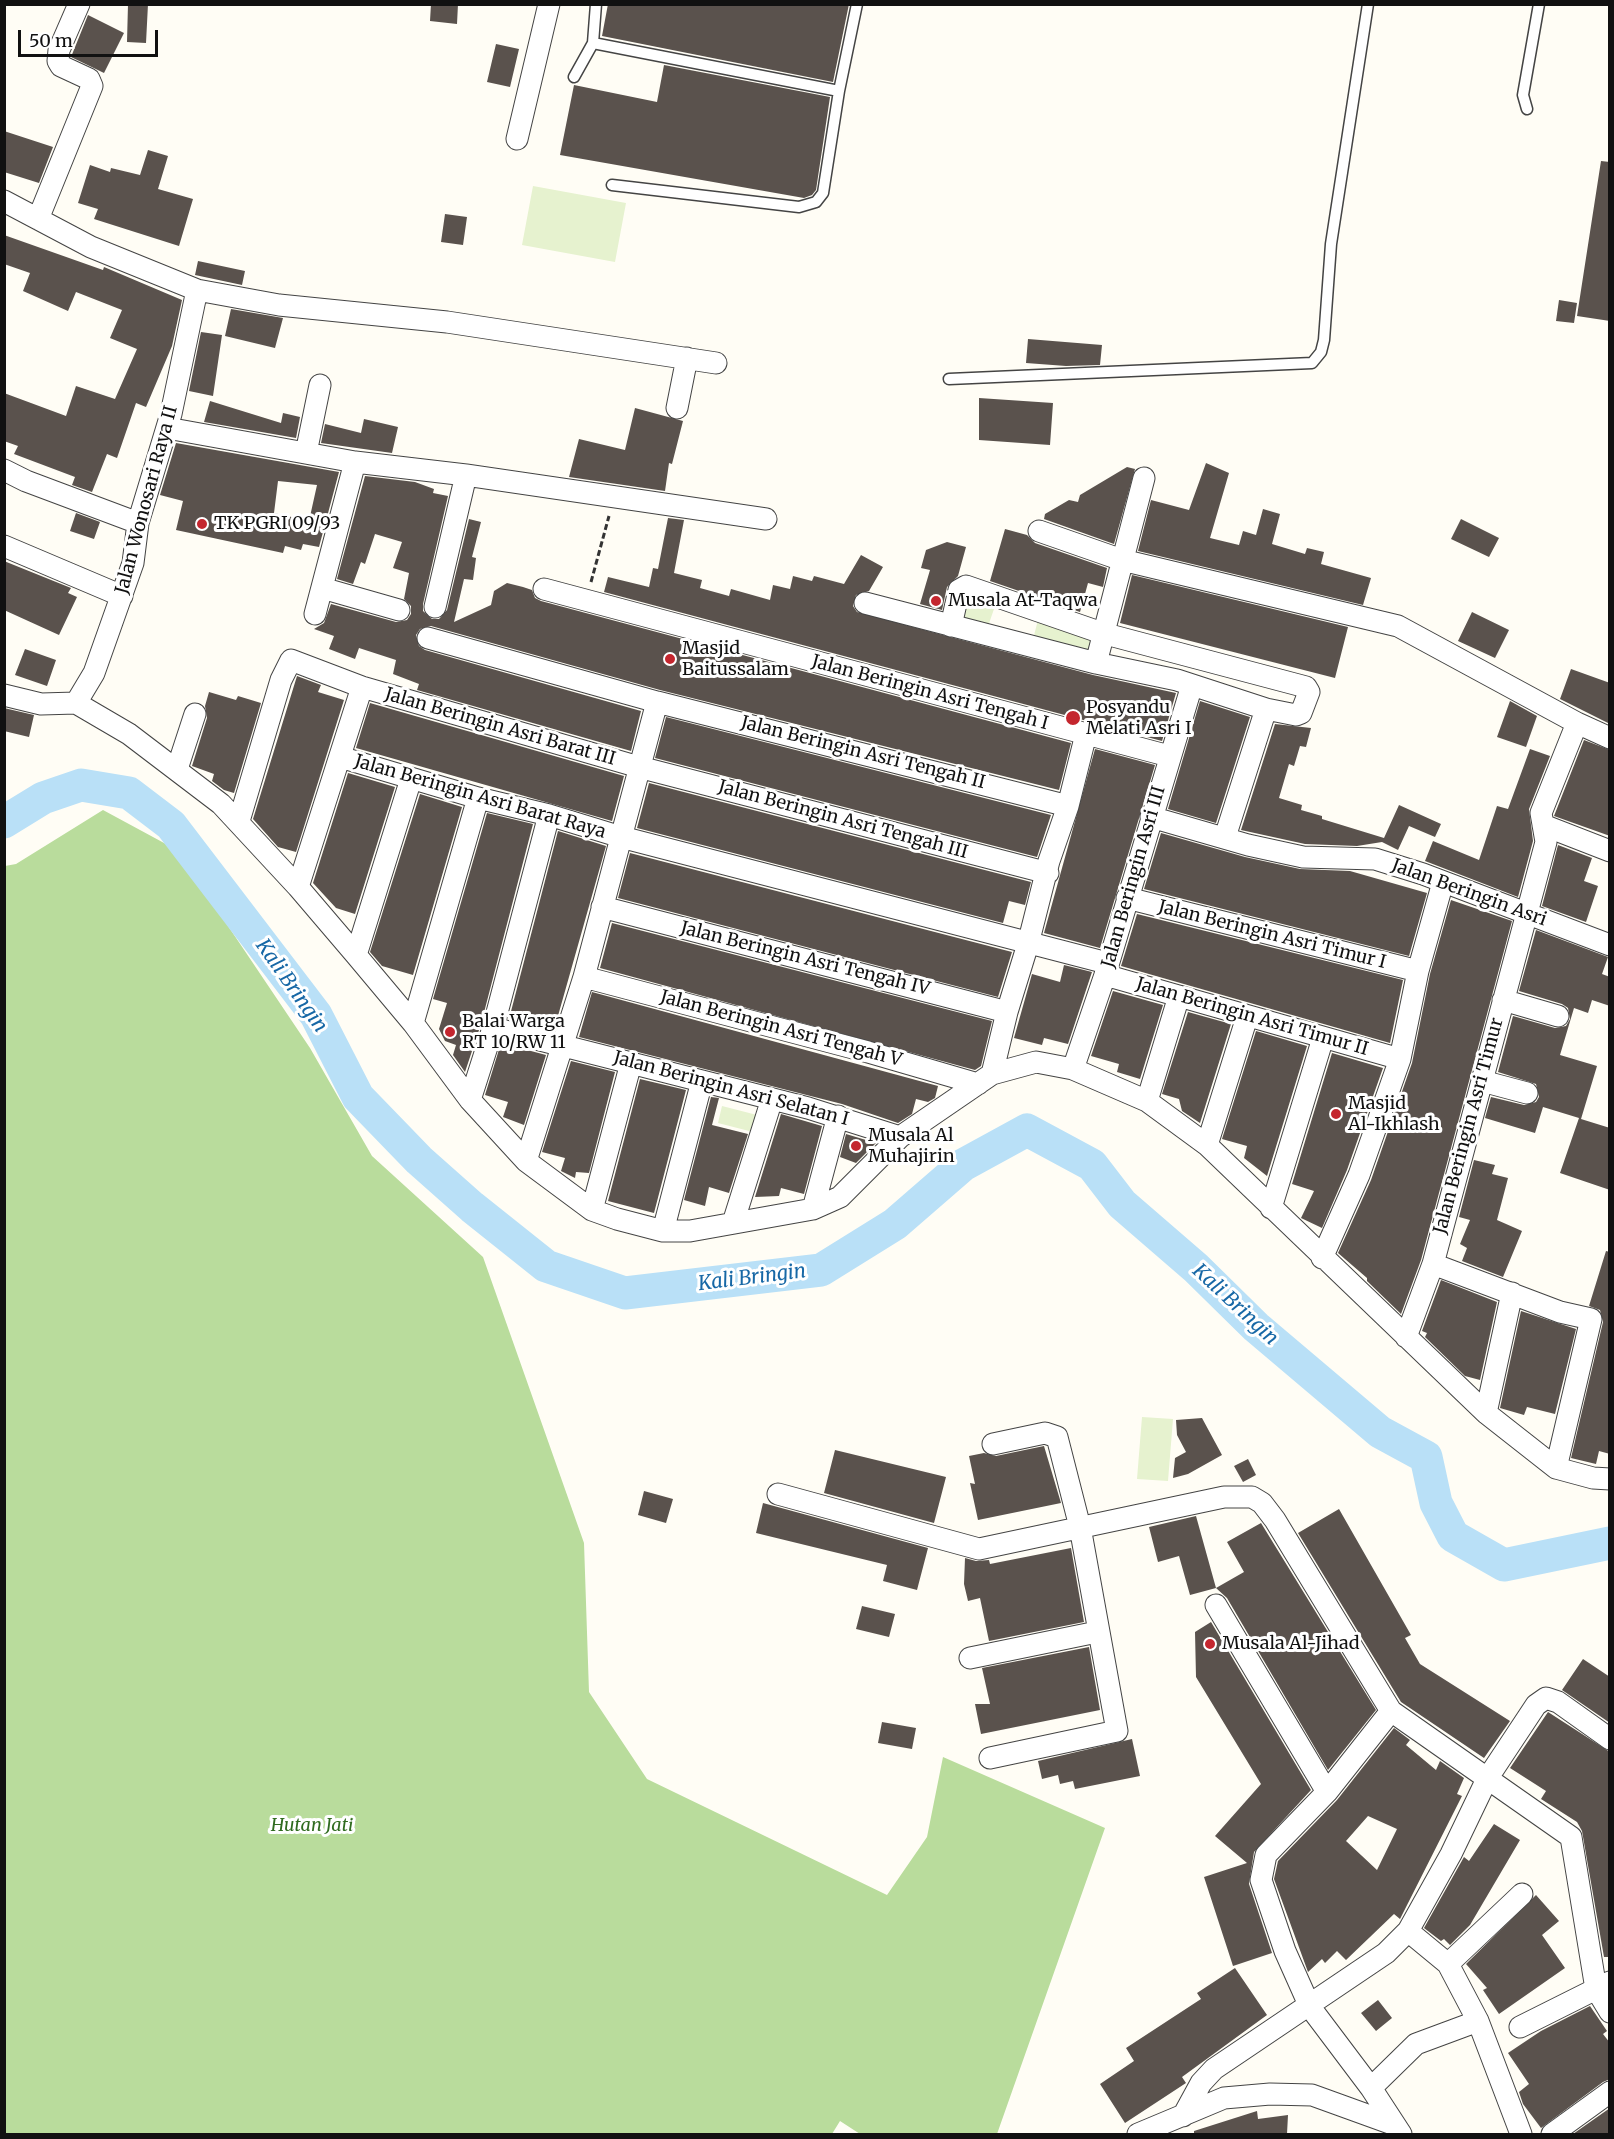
<!DOCTYPE html>
<html>
<head>
<meta charset="utf-8">
<style>
  body { margin:0 }
  #map { position:relative; width:1614px; height:2139px; overflow:hidden; background:#fffdf5; font-family:Merriweather,serif }
  canvas { display:block }
  .frame { position:absolute; inset:0; border:6px solid #111; pointer-events:none }
  .scale { position:absolute; left:18px; top:30px; width:140px; height:27px; box-sizing:border-box; border:3px solid #111; border-top:0; padding-left:8px; font-size:18px; line-height:21px; white-space:nowrap; color:#111; -webkit-text-stroke:4px #fff; paint-order:stroke }
</style>
</head>
<body>
<div id="map">
<canvas width="1614" height="2139"></canvas>
<div class="frame"></div>
<div class="scale">50 m</div>
</div>
<script>
const c = document.querySelector('canvas').getContext('2d');
c.lineJoin = 'round';
function fill(path, color) {
  c.fillStyle = color;
  c.fill(path, 'evenodd');
}
function shape(rows) {
  const path = new Path2D();
  for (const r of rows) {
    path.moveTo(r[0], r[1]);
    for (let i = 2; i < r.length; i += 2) path.lineTo(r[i], r[i + 1]);
  }
  return path;
}
function stroke(path, color, width, dash) {
  c.strokeStyle = color;
  c.lineWidth = width;
  c.lineCap = dash ? 'butt' : 'round';
  c.setLineDash(dash || []);
  c.stroke(path);
}
function label(font, color, halo, rows, align = 'center') {
  c.font = font + ' Merriweather,serif';
  c.lineWidth = 6;
  c.setLineDash([]);
  c.textBaseline = 'middle';
  c.strokeStyle = halo;
  c.fillStyle = color;
  for (const [text, x, y, turn = 0] of rows) {
    c.save();
    c.translate(x, y);
    c.rotate((+turn || 0) * Math.PI / 180);
    c.textAlign = isNaN(turn) ? turn : align;
    if (halo) c.strokeText(text, 0, 0);
    c.fillText(text, 0, 0);
    c.restore();
  }
}
fill(shape([
  [103,810,177,850,310,1048,372,1156,483,1257,584,1543,589,1692,647,1779,887,1895,927,1837,943,1757,1105,1828,997,2134,860,2134,840,2121,832,2134,5,2134,5,866,16,864]
]), '#b9dc9c');
fill(shape([
  [533,186,626,203,615,262,522,245],
  [964,599,994,609,985,635,955,625],
  [1038,620,1093,634,1086,657,1032,643],
  [722,1106,757,1115,753,1132,718,1123],
  [1142,1417,1173,1419,1168,1481,1137,1479]
]), '#e6f2cf');
stroke(shape([
  [4,822,43,798,81,785,129,793,171,825,316,1015,358,1097,419,1160,472,1207,546,1266,625,1293,821,1270,895,1224,963,1165,1027,1130,1092,1165,1122,1204,1196,1268,1256,1327,1380,1432,1426,1457,1436,1503,1453,1536,1504,1565,1610,1543]
]), '#b9e0f7', 33);
fill(shape([
  [128,4,148,4,146,43,127,42],
  [431,4,458,4,457,24,430,21],
  [608,4,849,4,833,82,602,36],
  [88,15,124,33,104,73,71,57],
  [496,44,519,49,510,87,487,82],
  [664,65,830,97,816,190,812,195,804,198,560,155,574,85,657,102],
  [4,131,53,147,39,183,4,172],
  [148,150,168,156,158,189,193,199,179,246,94,219,98,209,78,203,90,165,110,172,111,168,140,175],
  [1601,161,1610,162,1610,321,1577,316],
  [445,214,467,217,463,245,441,242],
  [4,235,103,270,104,267,182,300,172,346,146,407,136,403,117,458,107,454,92,492,72,485,75,477,14,454,18,446,4,441,4,393,66,416,76,386,115,399,137,349,110,338,122,310,76,292,68,311,23,291,30,273,4,264],
  [198,261,245,271,242,285,195,275],
  [1559,300,1577,303,1574,323,1556,321],
  [231,309,283,318,275,348,225,336],
  [201,332,222,335,213,396,189,391],
  [1028,339,1102,345,1100,365,1066,366,1026,363],
  [979,398,1053,403,1050,445,979,440],
  [210,401,281,423,283,413,300,417,296,438,204,422],
  [635,408,683,421,672,464,669,463,665,491,569,477,579,439,625,450],
  [364,419,398,427,392,453,321,443,325,424,361,433],
  [176,443,339,472,319,547,303,544,301,550,285,546,283,553,176,530,183,501,160,495],
  [278,481,317,485,309,521,274,513],
  [1206,463,1229,473,1210,538,1239,545,1243,531,1256,535,1263,509,1280,514,1272,544,1305,554,1307,548,1324,552,1321,564,1371,578,1363,605,1138,551,1151,500,1189,510],
  [1127,467,1135,469,1114,544,1044,519,1045,514,1069,500,1078,502,1080,495],
  [365,476,415,482,434,489,433,493,448,496,423,604,423,611,432,619,439,619,447,610,469,519,481,522,472,557,476,558,473,580,464,579,454,622,491,605,494,591,507,583,523,587,532,590,535,598,541,601,1071,743,1059,790,660,690,431,626,420,629,416,635,419,646,425,650,641,711,631,751,417,690,419,684,393,674,396,660,359,648,355,659,329,649,334,636,314,629,324,623,331,604,396,622,407,620,411,614,411,606,404,599,409,573,393,568,402,542,375,534,365,564,361,562,353,584,337,579],
  [76,513,100,522,94,539,70,531],
  [668,518,684,520,674,573,702,580,700,588,729,596,731,589,770,600,773,585,790,589,793,576,812,581,814,576,844,584,861,555,883,567,869,591,856,595,853,606,857,612,1093,675,1176,693,1162,741,604,592,608,577,649,587,653,568,658,569],
  [1461,519,1499,538,1489,557,1451,539],
  [1005,529,1027,535,1035,543,1107,568,1103,587,1088,583,1080,612,990,581],
  [947,542,966,547,958,576,947,587,942,610,920,604,930,570,921,568,926,550],
  [4,561,71,588,68,593,77,597,59,635,4,610],
  [1132,575,1348,627,1335,678,1120,623],
  [1472,612,1509,630,1495,658,1458,641],
  [25,649,56,660,47,686,15,675],
  [1571,669,1610,683,1610,724,1560,699],
  [297,676,321,685,318,692,344,700,296,852,278,847,253,819],
  [209,692,236,700,238,696,261,703,234,793,224,790,212,781,214,774,192,766,207,718,205,706],
  [1200,701,1250,717,1216,823,1168,809],
  [1510,701,1537,716,1526,747,1497,737],
  [370,703,624,776,612,821,356,748],
  [4,708,34,715,29,737,4,731],
  [666,717,1051,815,1037,857,655,758],
  [1275,724,1311,728,1306,747,1300,746,1294,766,1289,764,1279,798,1302,805,1301,810,1322,816,1322,819,1384,838,1399,805,1441,824,1435,837,1409,826,1398,850,1382,842,1357,846,1305,844,1241,830],
  [1584,740,1610,750,1610,836,1554,816],
  [1095,749,1155,765,1100,948,1044,933],
  [1530,749,1550,756,1529,809,1533,841,1518,897,1425,861,1433,841,1479,860,1497,806,1508,809],
  [348,773,395,787,355,914,336,908,313,883],
  [649,783,1031,882,1025,905,1009,901,1003,923,637,828],
  [420,794,462,807,413,975,382,966,370,952],
  [487,813,533,824,481,1024,465,1072,453,1055,456,1045,445,1041,439,1029,447,1003,433,999],
  [558,831,606,846,554,1030,509,1019],
  [1161,833,1245,857,1300,869,1350,871,1427,893,1409,956,1144,889],
  [1558,845,1592,858,1584,881,1598,886,1586,922,1542,906],
  [630,853,1012,952,998,997,618,898],
  [1451,900,1512,921,1421,1260,1401,1314,1367,1281,1367,1278,1338,1253,1371,1180,1412,1063,1430,974],
  [1137,914,1403,980,1390,1043,1121,966],
  [612,923,992,1021,981,1066,975,1070,600,968],
  [1536,930,1608,957,1602,974,1610,977,1610,1006,1592,1000,1588,1013,1574,1008,1560,1055,1597,1066,1581,1119,1610,1128,1610,1190,1560,1173,1579,1118,1543,1107,1535,1133,1485,1118,1491,1097,1524,1105,1536,1102,1539,1097,1536,1084,1498,1072,1513,1016,1555,1028,1566,1026,1570,1019,1568,1008,1562,1004,1519,991],
  [1064,965,1092,972,1068,1044,1044,1038,1042,1045,1014,1038,1032,974,1060,982],
  [1113,991,1163,1005,1140,1079,1117,1072,1119,1064,1091,1056],
  [592,992,938,1086,935,1098,928,1102,916,1099,912,1114,898,1123,842,1104,579,1037],
  [1188,1012,1231,1024,1200,1123,1182,1111,1179,1099,1162,1094],
  [1256,1031,1307,1046,1267,1176,1244,1158,1247,1146,1222,1139],
  [501,1043,546,1055,524,1125,503,1117,508,1102,485,1095],
  [1332,1053,1383,1068,1347,1170,1322,1228,1301,1218,1314,1191,1292,1184],
  [571,1061,615,1072,589,1173,576,1172,575,1178,561,1171,565,1158,542,1152],
  [640,1079,686,1090,654,1213,608,1201],
  [711,1097,719,1098,712,1125,748,1134,729,1193,709,1187,705,1206,684,1200],
  [781,1114,822,1126,804,1194,781,1188,779,1196,755,1197],
  [846,1134,876,1143,856,1163,840,1157],
  [1474,1160,1495,1165,1492,1174,1508,1178,1497,1220,1522,1231,1503,1277,1462,1261,1467,1248,1460,1244,1470,1220,1459,1217],
  [1606,1251,1610,1252,1610,1454,1599,1451,1596,1464,1571,1458,1603,1322,1600,1310,1589,1306],
  [1441,1280,1497,1302,1480,1380,1465,1376,1425,1337,1427,1333,1422,1331],
  [1521,1311,1576,1329,1555,1414,1527,1407,1524,1415,1500,1408],
  [1202,1418,1222,1455,1188,1474,1173,1478,1175,1458,1186,1452,1177,1435,1176,1420],
  [1044,1446,1061,1503,978,1520,970,1483,975,1484,969,1456,984,1453,996,1456],
  [835,1450,946,1477,934,1523,824,1493],
  [1248,1459,1256,1475,1243,1482,1234,1466],
  [644,1491,673,1499,666,1523,638,1515],
  [763,1503,928,1548,917,1590,883,1581,887,1565,756,1533],
  [1339,1509,1411,1635,1405,1638,1420,1664,1510,1721,1484,1758,1401,1702,1298,1533],
  [1196,1516,1216,1588,1190,1595,1179,1556,1158,1562,1149,1527],
  [1261,1523,1376,1710,1328,1770,1227,1598,1216,1588,1244,1572,1227,1542],
  [1071,1548,1084,1622,989,1641,980,1598,968,1601,964,1584,965,1558,976,1561,989,1560,990,1564],
  [862,1606,895,1614,889,1637,856,1629],
  [1211,1622,1311,1790,1254,1852,1249,1884,1272,1953,1233,1966,1204,1877,1247,1863,1215,1836,1261,1784,1196,1677,1195,1632],
  [1089,1647,1100,1710,981,1734,975,1704,990,1704,982,1668],
  [1583,1659,1610,1677,1610,1723,1562,1690],
  [1548,1712,1610,1752,1610,1957,1604,1957,1582,1831,1577,1822,1541,1799,1546,1791,1510,1768],
  [882,1722,916,1728,912,1749,878,1743],
  [1394,1728,1410,1740,1406,1745,1436,1770,1440,1761,1464,1778,1457,1794,1462,1796,1400,1919,1394,1914,1346,1960,1337,1951,1325,1963,1322,1959,1308,1972,1274,1879,1278,1861,1337,1800],
  [1368,1816,1397,1829,1377,1870,1346,1841],
  [1132,1739,1140,1776,1075,1789,1073,1781,1060,1784,1058,1775,1042,1779,1038,1761],
  [1494,1824,1520,1840,1470,1925,1450,1945,1444,1939,1441,1941,1424,1928,1464,1857,1469,1861],
  [1536,1895,1559,1921,1542,1935,1565,1968,1499,2014,1483,1990,1487,1988,1466,1964],
  [1235,1968,1267,2015,1182,2077,1186,2083,1125,2123,1100,2084,1134,2061,1126,2048,1201,1999,1197,1993],
  [1378,2000,1392,2018,1376,2031,1361,2013],
  [1590,2006,1607,2031,1603,2034,1610,2043,1610,2079,1603,2082,1541,2128,1523,2104,1519,2092,1529,2084,1508,2053,1541,2031],
  [1610,2108,1610,2134,1573,2134],
  [1257,2111,1258,2119,1288,2115,1287,2134,1194,2134,1194,2131]
]), '#5a524d');
const service = shape([
  [593,43,839,91,857,4],
  [574,77,593,43,596,4],
  [1527,109,1523,95,1539,4],
  [612,185,799,207,816,202,823,193,839,91],
  [949,379,1312,363,1321,352,1324,340,1331,244,1368,4]
]);
const minor = shape([
  [517,139,549,4],
  [4,201,91,247,197,290,279,305,447,322,716,363],
  [38,219,92,86,89,79,61,66,58,61,59,50,79,4],
  [677,408,687,358],
  [167,428,355,462,466,475,766,519],
  [306,453,320,385],
  [4,470,26,481,138,523],
  [1039,531,1122,560,1398,626,1577,723,1541,813,1546,842,1433,1264,1406,1337],
  [4,546,122,596],
  [322,588,399,610],
  [544,589,1169,756],
  [865,603,1096,663,1177,680,1266,709],
  [435,607,466,475],
  [315,614,355,462],
  [951,626,959,590,966,586,1102,633,1306,687,1309,692,1301,713,1296,715,1266,709,1225,837],
  [428,638,657,702,1068,806],
  [1096,663,1144,478],
  [4,695,41,704,76,703,129,734,221,804,298,887,356,955,413,1023,470,1100,526,1161,592,1210,617,1219,663,1231,690,1231,813,1209,840,1197,900,1137,992,1074,1036,1062,1073,1069,1147,1101,1207,1145,1486,1413,1556,1468,1593,1478,1610,1479],
  [76,703,94,673,133,563,138,523,171,414,197,290],
  [1577,723,1610,738],
  [340,757,478,798,549,815,621,837,1107,963],
  [177,769,195,714],
  [1151,817,1248,845,1303,857,1375,859,1423,874,1610,945],
  [239,821,281,680,291,660,362,687,639,767,1048,873],
  [1543,825,1610,851],
  [298,887,362,687],
  [1127,898,1418,971],
  [602,907,1007,1012],
  [356,955,411,779],
  [1105,975,1400,1059],
  [584,977,868,1052,978,1084],
  [1503,1000,1558,1016],
  [413,1023,478,798],
  [493,1028,808,1108,900,1137],
  [1073,1069,1105,975,1192,685],
  [992,1074,1007,1012,1028,944,1049,861,1068,806,1086,734],
  [1482,1081,1527,1093],
  [470,1100,493,1028,549,815],
  [1147,1101,1179,996],
  [1207,1145,1247,1017],
  [526,1161,584,977,657,702],
  [1271,1208,1323,1038],
  [813,1209,838,1116],
  [592,1210,631,1063],
  [733,1223,772,1099],
  [663,1231,702,1081],
  [1322,1258,1359,1175,1400,1059,1418,971,1443,882],
  [1433,1264,1560,1312,1591,1319,1556,1468],
  [1486,1413,1512,1293],
  [778,1494,979,1549,1224,1497,1252,1497,1262,1503,1275,1520,1391,1711,1571,1837,1596,1989,1610,2012],
  [1216,1605,1327,1792],
  [970,1658,1097,1632],
  [1391,1711,1327,1792,1266,1855,1261,1880,1285,1951,1310,2007,1371,2088,1401,2134],
  [990,1758,1117,1731,1080,1527,1057,1437,1045,1433,993,1444],
  [1408,1931,1448,1964,1478,2021,1521,2134],
  [1448,1964,1522,1894],
  [1520,2027,1610,1982],
  [1371,2088,1416,2044,1478,2021],
  [1183,2116,1201,2083,1214,2069,1386,1953,1408,1931,1451,1854,1487,1779,1536,1705,1546,1698,1558,1702,1610,1739],
  [1138,2134,1224,2098,1270,2094,1312,2095,1395,2125],
  [1552,2134,1610,2092]
]);
stroke(service, '#444', 13);
stroke(minor, '#444', 23);
stroke(shape([
  [591,582,609,516]
]), '#333', 3, [6, 3]);
stroke(service, '#fff', 10);
stroke(minor, '#fff', 21);
for (const [x, y, r, color] of [
  [202,524,6,"#c4262e"],
  [936,601,6,"#c4262e"],
  [670,659,6,"#c4262e"],
  [1073,718,8,"#c4262e"],
  [450,1032,6,"#c4262e"],
  [1336,1114,6,"#c4262e"],
  [856,1146,6,"#c4262e"],
  [1210,1644,6,"#c4262e"]
]) {
  const dot = new Path2D();
  dot.arc(x, y, r, 0, 2 * Math.PI);
  c.fillStyle = color;
  c.fill(dot);
  stroke(dot, '#fff', 2);
}
label('18px', '#111', '#fff', [
  ["Jalan Wonosari Raya II",147,500,-75],
  ["Jalan Beringin Asri Tengah I",930,693,15],
  ["Jalan Beringin Asri Barat III",500,727,16],
  ["Jalan Beringin Asri Tengah II",863,753,14],
  ["Jalan Beringin Asri Barat Raya",480,797,16],
  ["Jalan Beringin Asri Tengah III",843,820,15],
  ["Jalan Beringin Asri III",1134,877,-74],
  ["Jalan Beringin Asri",1469,893,20],
  ["Jalan Beringin Asri Timur I",1272,935,14],
  ["Jalan Beringin Asri Tengah IV",805,959,14],
  ["Jalan Beringin Asri Timur II",1252,1017,16],
  ["Jalan Beringin Asri Tengah V",781,1029,15],
  ["Jalan Beringin Asri Selatan I",731,1089,15],
  ["Jalan Beringin Asri Timur",1469,1126,-75]
]);
label('18px', '#111', '#fff', [
  ["TK PGRI 09/93",214,524],
  ["Musala At-Taqwa",948,601],
  ["Masjid",682,649],
  ["Baitussalam",682,670],
  ["Posyandu",1086,708],
  ["Melati Asri I",1086,729],
  ["Balai Warga",462,1022],
  ["RT 10/RW 11",462,1043],
  ["Masjid",1348,1104],
  ["Al-Ikhlash",1348,1125],
  ["Musala Al",868,1136],
  ["Muhajirin",868,1157],
  ["Musala Al-Jihad",1222,1644]
], 'left');
label('italic 18px', '#2f6b1f', '#fff', [
  ["Hutan Jati",312,1826]
]);
label('italic 20px', '#1768a6', '#fff', [
  ["Kali Bringin",291,986,55],
  ["Kali Bringin",752,1278,-7],
  ["Kali Bringin",1235,1305,43]
]);
</script>
</body>
</html>
